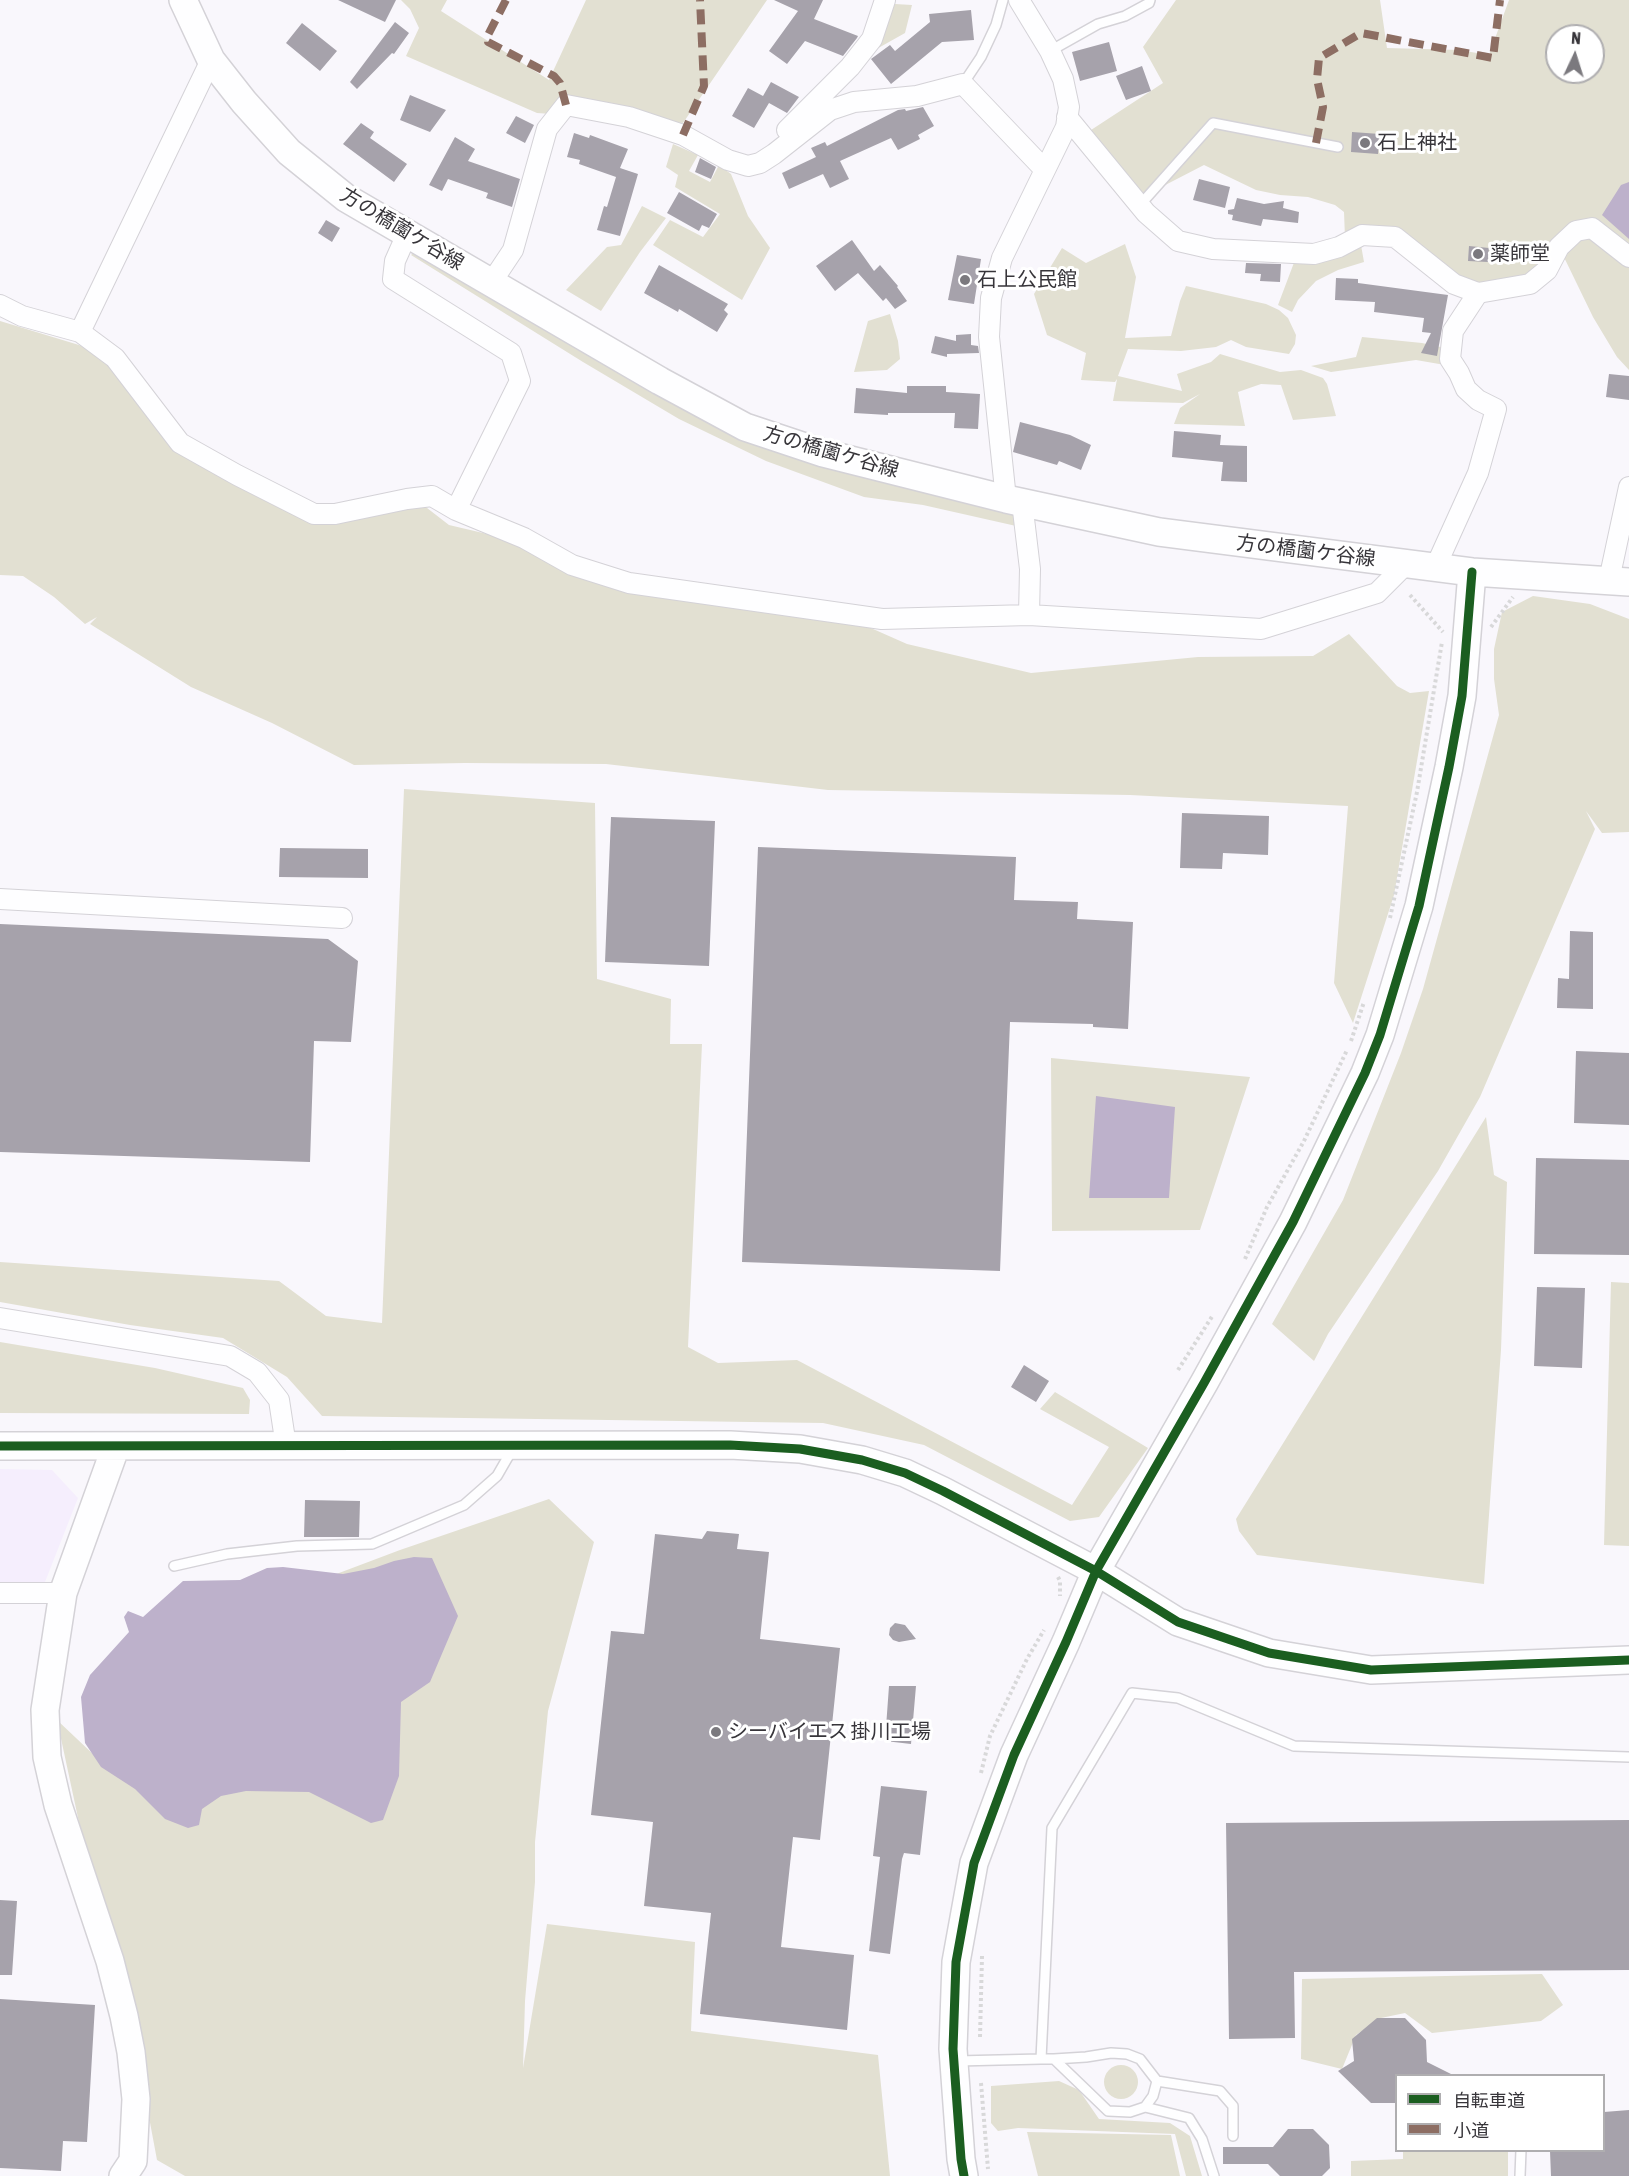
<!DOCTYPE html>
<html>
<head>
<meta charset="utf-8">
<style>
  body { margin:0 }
  #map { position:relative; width:1629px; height:2176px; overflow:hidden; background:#f9f7fc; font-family:"Asap Condensed","Noto Sans JP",sans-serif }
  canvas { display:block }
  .legend { position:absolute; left:1395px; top:2074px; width:210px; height:78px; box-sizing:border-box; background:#fff; border:2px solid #afaeb0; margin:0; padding:8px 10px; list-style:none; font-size:18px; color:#37353a }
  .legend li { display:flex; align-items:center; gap:12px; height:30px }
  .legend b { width:30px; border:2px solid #afaeb0 }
  .north { position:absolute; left:1545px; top:24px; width:60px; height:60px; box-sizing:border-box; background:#fff; border:2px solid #afaeb0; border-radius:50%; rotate:4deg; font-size:16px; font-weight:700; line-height:24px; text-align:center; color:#37353a }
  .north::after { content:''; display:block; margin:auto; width:21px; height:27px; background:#7b797e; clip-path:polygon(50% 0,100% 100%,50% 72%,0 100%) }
</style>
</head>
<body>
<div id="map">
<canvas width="1629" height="2176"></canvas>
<ul class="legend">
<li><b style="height:8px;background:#1b5e20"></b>自転車道</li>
<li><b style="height:8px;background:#8d6e63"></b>小道</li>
</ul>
<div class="north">N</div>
</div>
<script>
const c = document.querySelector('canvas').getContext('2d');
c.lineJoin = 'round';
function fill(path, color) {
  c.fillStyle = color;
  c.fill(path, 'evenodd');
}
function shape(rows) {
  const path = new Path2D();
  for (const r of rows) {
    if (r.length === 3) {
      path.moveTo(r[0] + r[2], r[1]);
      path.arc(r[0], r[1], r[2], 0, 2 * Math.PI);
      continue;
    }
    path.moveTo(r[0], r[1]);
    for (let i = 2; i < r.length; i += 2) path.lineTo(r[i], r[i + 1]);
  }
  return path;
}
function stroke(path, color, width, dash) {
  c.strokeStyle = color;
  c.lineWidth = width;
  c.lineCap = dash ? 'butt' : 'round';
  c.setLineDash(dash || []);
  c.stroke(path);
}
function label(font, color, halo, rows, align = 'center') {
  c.font = font + ' "Asap Condensed","Noto Sans JP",sans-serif';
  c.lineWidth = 6;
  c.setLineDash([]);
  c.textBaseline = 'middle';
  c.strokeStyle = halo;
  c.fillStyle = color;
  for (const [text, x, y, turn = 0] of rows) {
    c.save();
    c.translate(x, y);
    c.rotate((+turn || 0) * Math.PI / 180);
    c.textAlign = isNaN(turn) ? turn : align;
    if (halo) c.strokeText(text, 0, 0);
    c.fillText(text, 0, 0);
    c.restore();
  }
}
fill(shape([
  [0,1469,52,1470,78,1498,45,1582,0,1582]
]), '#f5eefd');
fill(shape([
  [401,0,447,0,441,11,549,80,586,0,767,0,683,123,537,113,406,56,419,28,410,9],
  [1176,0,1380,0,1387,48,1459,50,1489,55,1509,0,1629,0,1629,370,1617,357,1593,317,1560,249,1535,280,1480,292,1395,237,1345,238,1344,212,1335,205,1308,197,1280,195,1256,190,1204,165,1144,196,1091,130,1163,83,1143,47],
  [1557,36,1593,36,1593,72,1557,72],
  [895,4,912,5,905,33,873,51,872,39],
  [673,144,698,155,689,171,710,182,719,165,731,174,748,216,770,248,742,300,653,245,670,220,703,237,720,214,675,187,678,175,666,167],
  [642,206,666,218,640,252,601,311,566,290,607,247,621,245],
  [1125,244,1136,277,1125,338,1171,336,1180,301,1186,286,1266,304,1279,310,1288,318,1296,335,1295,344,1289,354,1246,347,1231,340,1216,347,1181,351,1128,349,1118,376,1182,391,1177,374,1211,362,1220,354,1280,372,1301,370,1323,378,1327,384,1336,416,1293,420,1281,385,1261,384,1238,392,1245,426,1174,424,1180,408,1200,394,1183,403,1113,401,1117,379,1115,382,1081,380,1086,353,1047,335,1034,294,1062,248,1086,263],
  [1361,245,1364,262,1338,270,1316,281,1298,300,1292,312,1278,305,1295,260],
  [418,248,703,413,1023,511,1025,528,923,505,864,497,766,461,679,419,583,362,411,255],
  [890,314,898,341,900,359,887,370,854,372,868,321],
  [0,321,79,345,110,360,166,429,314,514,418,501,449,525,517,541,587,569,855,621,907,644,1031,673,1198,657,1313,656,1349,634,1397,686,1410,693,1429,691,1394,895,1353,1023,1334,983,1348,806,1130,795,828,790,606,764,465,763,354,765,272,723,191,687,90,624,97,617,85,624,54,597,23,576,0,575],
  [1362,337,1422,343,1445,348,1445,365,1416,360,1331,372,1311,366,1356,357],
  [1533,596,1590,604,1629,619,1629,832,1602,833,1586,811,1595,829,1480,1097,1438,1171,1328,1334,1314,1361,1272,1324,1343,1200,1401,1053,1423,989,1499,715,1494,679,1494,649,1502,612],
  [404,789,595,803,597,979,671,999,670,1044,702,1044,688,1347,718,1363,797,1360,1072,1505,1109,1447,1040,1409,1055,1392,1148,1448,1099,1517,1070,1521,924,1445,823,1423,322,1416,287,1377,223,1338,130,1325,0,1302,0,1262,279,1281,326,1316,382,1323],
  [1051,1058,1250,1077,1200,1230,1052,1231],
  [1486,1117,1494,1175,1507,1182,1501,1350,1484,1584,1257,1555,1239,1531,1236,1519],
  [1611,1282,1629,1283,1629,1546,1604,1545],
  [0,1342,155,1368,243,1388,250,1400,249,1414,0,1413],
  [549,1499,594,1542,548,1711,535,1842,535,1882,525,2001,523,2068,547,1924,695,1942,691,2031,878,2055,890,2176,185,2176,157,2160,115,1935,83,1841,57,1720,113,1773,286,1593,400,1550],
  [1542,1974,1563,2005,1541,2021,1432,2033,1405,2013,1381,2018,1356,2035,1342,2069,1301,2059,1302,1979],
  [1121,2082,17],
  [1059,2081,1079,2090,1099,2119,1170,2123,1190,2136,1202,2176,1186,2176,1175,2134,1018,2128,998,2131,991,2123,991,2086],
  [1027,2132,1171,2135,1180,2176,1038,2176],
  [1403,2151,1508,2151,1508,2176,1351,2176,1351,2161,1403,2159]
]), '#e2e0d2');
fill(shape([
  [1629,182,1629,239,1602,215,1621,185],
  [1096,1096,1175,1107,1169,1198,1089,1198],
  [414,1557,432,1558,458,1616,430,1682,401,1702,399,1776,383,1820,371,1823,309,1792,246,1791,221,1796,202,1809,199,1825,188,1828,165,1819,135,1789,101,1767,85,1743,81,1697,90,1675,129,1632,124,1617,128,1611,143,1617,183,1581,240,1580,267,1568,283,1567,343,1574,374,1568,394,1561]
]), '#bdb1cb');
fill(shape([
  [338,0,396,0,385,22],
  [774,0,823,0,814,19,858,36,857,38,843,56,805,41,787,64,769,51,798,11],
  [971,10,974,40,942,42,891,84,871,59,890,45,895,51,930,22,929,14],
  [395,22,409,33,394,54,392,53,357,89,350,82],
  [302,23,337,51,320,71,286,43],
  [1109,42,1117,71,1080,81,1072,52],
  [1142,66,1151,91,1126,100,1116,76],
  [771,82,799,97,787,113,769,103,754,128,732,116,748,88,763,96],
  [410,95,446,110,430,132,400,120],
  [923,107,934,126,918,135,920,139,898,150,891,138,840,161,849,179,830,188,823,174,789,189,782,173,816,157,811,148,825,142,827,146,898,110,905,109,906,111],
  [516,116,534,125,525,143,506,133],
  [361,123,374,132,370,138,407,164,394,182,343,144],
  [1352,132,1380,134,1378,154,1351,152],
  [574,133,589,138,590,135,628,149,620,168,638,174,620,236,597,230,604,206,607,207,616,177,579,164,580,160,567,157],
  [455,137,475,149,468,161,520,179,512,207,486,198,488,193,448,179,442,191,429,185],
  [700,158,716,167,711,179,695,172],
  [1199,179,1230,187,1225,208,1193,200],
  [679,192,717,214,709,228,702,225,699,231,667,213],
  [1237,198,1264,204,1284,201,1283,208,1299,212,1298,223,1263,219,1261,226,1232,220,1233,215,1228,214,1228,210,1234,209],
  [326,220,340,228,332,242,318,233],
  [852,240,874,271,880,265,898,286,897,287,907,301,895,309,886,298,883,301,858,273,835,291,816,266],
  [1469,246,1489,248,1488,262,1468,261],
  [957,255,981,259,974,304,948,300],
  [1246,263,1281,264,1280,282,1260,281,1261,274,1245,273],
  [659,265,728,304,724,310,728,314,717,332,679,309,678,312,644,293],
  [1336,278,1358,279,1358,283,1448,295,1437,356,1421,353,1431,333,1422,332,1424,318,1374,312,1375,302,1335,300],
  [971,334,971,345,978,346,979,353,947,354,947,357,931,353,935,336,956,341,956,335],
  [1609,374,1629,376,1629,400,1606,397],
  [907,386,946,386,946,392,980,394,978,429,954,428,955,413,888,413,888,415,854,413,856,388,907,393],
  [1020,422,1070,435,1091,445,1081,470,1059,461,1057,465,1013,452],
  [1174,431,1221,435,1220,445,1247,446,1247,482,1221,481,1223,462,1172,457],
  [1182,813,1269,816,1268,855,1223,853,1222,869,1180,868],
  [611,817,715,821,709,966,605,962],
  [758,847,1016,857,1014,900,1078,902,1077,919,1133,922,1128,1029,1093,1027,1093,1024,1010,1022,1000,1271,742,1262],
  [280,848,368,849,368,878,279,877],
  [0,924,328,939,358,961,351,1042,314,1041,310,1162,0,1152],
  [1570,931,1593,932,1593,1009,1557,1008,1558,978,1569,979],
  [1576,1051,1629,1053,1629,1125,1574,1123],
  [1536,1158,1629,1160,1629,1255,1534,1254],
  [1537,1287,1585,1288,1582,1368,1534,1366],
  [1024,1365,1049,1381,1036,1402,1011,1387],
  [305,1500,360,1501,359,1537,304,1537],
  [707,1531,739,1534,737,1549,769,1552,760,1639,840,1648,820,1840,793,1837,781,1947,854,1955,847,2030,700,2014,711,1913,644,1906,653,1822,591,1815,611,1631,644,1634,655,1534,702,1539],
  [895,1623,905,1625,916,1639,899,1642,893,1640,889,1635,890,1628],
  [889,1686,916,1686,911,1744,885,1741],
  [881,1786,927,1791,920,1855,904,1853,902,1859,890,1954,869,1951,880,1857,873,1856],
  [1629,1820,1629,1970,1294,1972,1295,2038,1229,2039,1226,1823],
  [0,1900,17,1901,12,1975,0,1975],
  [0,1999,95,2005,87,2142,63,2141,61,2171,0,2168],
  [1377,2018,1405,2018,1426,2040,1427,2062,1455,2076,1396,2076,1396,2103,1371,2103,1338,2071,1354,2061,1352,2039],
  [1629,2110,1629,2176,1551,2176,1550,2151,1604,2151,1604,2112],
  [1288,2129,1313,2129,1329,2145,1330,2168,1322,2176,1280,2176,1268,2164,1223,2164,1223,2147,1273,2147]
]), '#a6a2ab');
const lane = shape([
  [1050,51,1098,24,1125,16,1149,3,1150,0],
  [963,84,981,57,996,25,1003,0],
  [1140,205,1213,123,1338,147],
  [174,1566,227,1554,297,1546,372,1544,464,1505,497,1476,512,1450],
  [1041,2059,1054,2059,1108,2111,1130,2112,1145,2107,1153,2096,1157,2081,1140,2059,1127,2054,1111,2053,1086,2057,1054,2059],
  [957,2061,1041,2059,1052,1828,1132,1693,1178,1698,1294,1746,1629,1757],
  [1157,2081,1220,2091,1233,2106,1233,2136],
  [1145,2107,1189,2118,1202,2139,1214,2176],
  [1520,2176,1521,2150]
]);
const street = shape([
  [1067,117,1146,213,1178,241,1213,249,1314,254,1339,247,1362,235,1395,237,1454,284,1478,293,1530,284,1547,270,1559,247,1576,231,1592,228,1629,257],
  [787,130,850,67,872,39,885,0],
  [407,234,395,261,393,279,511,353,520,381,456,510],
  [491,283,513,250,547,129,566,105,629,117,683,135,728,160,748,166,760,163,774,154,830,110,854,102,917,96,963,84,1045,170],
  [0,305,22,316,80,332,115,358,180,443,237,475,314,514,335,514,407,499,432,496,456,510,524,538,572,565,629,583,882,619,1029,615,1261,629,1377,593,1406,564],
  [80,332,211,60],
  [1006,499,989,337,991,298,1002,258,1066,127,1069,107,1063,79,1050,51,1019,0],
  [1022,502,1030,569,1029,615],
  [1435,568,1478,473,1496,409,1478,400,1466,389,1459,373,1450,359,1453,331,1478,293],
  [1609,580,1629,487],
  [0,899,342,918],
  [0,1318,230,1356,257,1372,279,1400,286,1446],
  [0,1593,63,1593]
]);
const secondary = shape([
  [183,0,211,60,244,102,289,152,346,198,660,381,745,427,823,453,1006,499,1159,532,1472,572,1629,582],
  [0,1446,730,1445,800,1449,862,1460,905,1473,943,1491,1096,1571,1178,1622,1269,1653,1371,1670,1629,1660],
  [116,1446,63,1593,45,1710,47,1757,58,1805,110,1961,124,2016,131,2052,136,2099,133,2161,123,2176],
  [964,2176,961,2159,953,2049,956,1962,974,1863,1014,1755,1066,1642,1096,1571,1204,1383,1293,1222,1365,1073,1380,1035,1419,906,1449,767,1462,696,1472,572]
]);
stroke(lane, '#d4d2d7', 12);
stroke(street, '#d4d2d7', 22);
stroke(secondary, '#d4d2d7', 30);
stroke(shape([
  [1410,595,1443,632],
  [1491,627,1513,597],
  [1390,918,1417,792,1442,642],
  [1351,1041,1364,1002],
  [1245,1259,1267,1207,1304,1141,1347,1050],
  [1178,1370,1213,1315],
  [1058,1577,1060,1581,1060,1596],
  [981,1773,990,1736,1027,1659,1044,1630],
  [980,2037,982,1956],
  [981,2083,988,2169]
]), '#d8d8d9', 4, [3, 3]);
stroke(lane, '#fefeff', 9);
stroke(street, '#fefeff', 20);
stroke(secondary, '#fefeff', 27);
stroke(shape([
  [506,0,488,35,488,42,554,76,560,83,566,105],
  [683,135,704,86,700,0],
  [1316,143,1323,107,1317,79,1319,58,1361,33,1493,58,1500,0]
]), '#8d6e63', 8, [15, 8]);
stroke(shape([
  [0,1446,730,1445,800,1449,862,1460,905,1473,943,1491,1096,1571,1178,1622,1269,1653,1371,1670,1629,1660],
  [964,2176,961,2159,953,2049,956,1962,974,1863,1014,1755,1066,1642,1096,1571,1204,1383,1293,1222,1365,1073,1380,1035,1419,906,1449,767,1462,696,1472,572]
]), '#1b5e20', 9);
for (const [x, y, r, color] of [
  [1365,143,6,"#7b797e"],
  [1478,254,6,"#7b797e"],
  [965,280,6,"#7b797e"],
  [716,1732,6,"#7b797e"]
]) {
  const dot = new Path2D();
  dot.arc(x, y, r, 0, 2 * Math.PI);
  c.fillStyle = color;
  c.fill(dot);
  stroke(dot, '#fff', 2);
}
label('20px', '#37353a', '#fff', [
  ["石上神社",1377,143],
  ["薬師堂",1490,254],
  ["石上公民館",977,280],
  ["シーバイエス 掛川工場",728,1732]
], 'left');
label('20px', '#37353a', '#fff', [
  ["方の橋薗ケ谷線",402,229,31],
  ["方の橋薗ケ谷線",831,452,16],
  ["方の橋薗ケ谷線",1306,551,7]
]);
</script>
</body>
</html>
